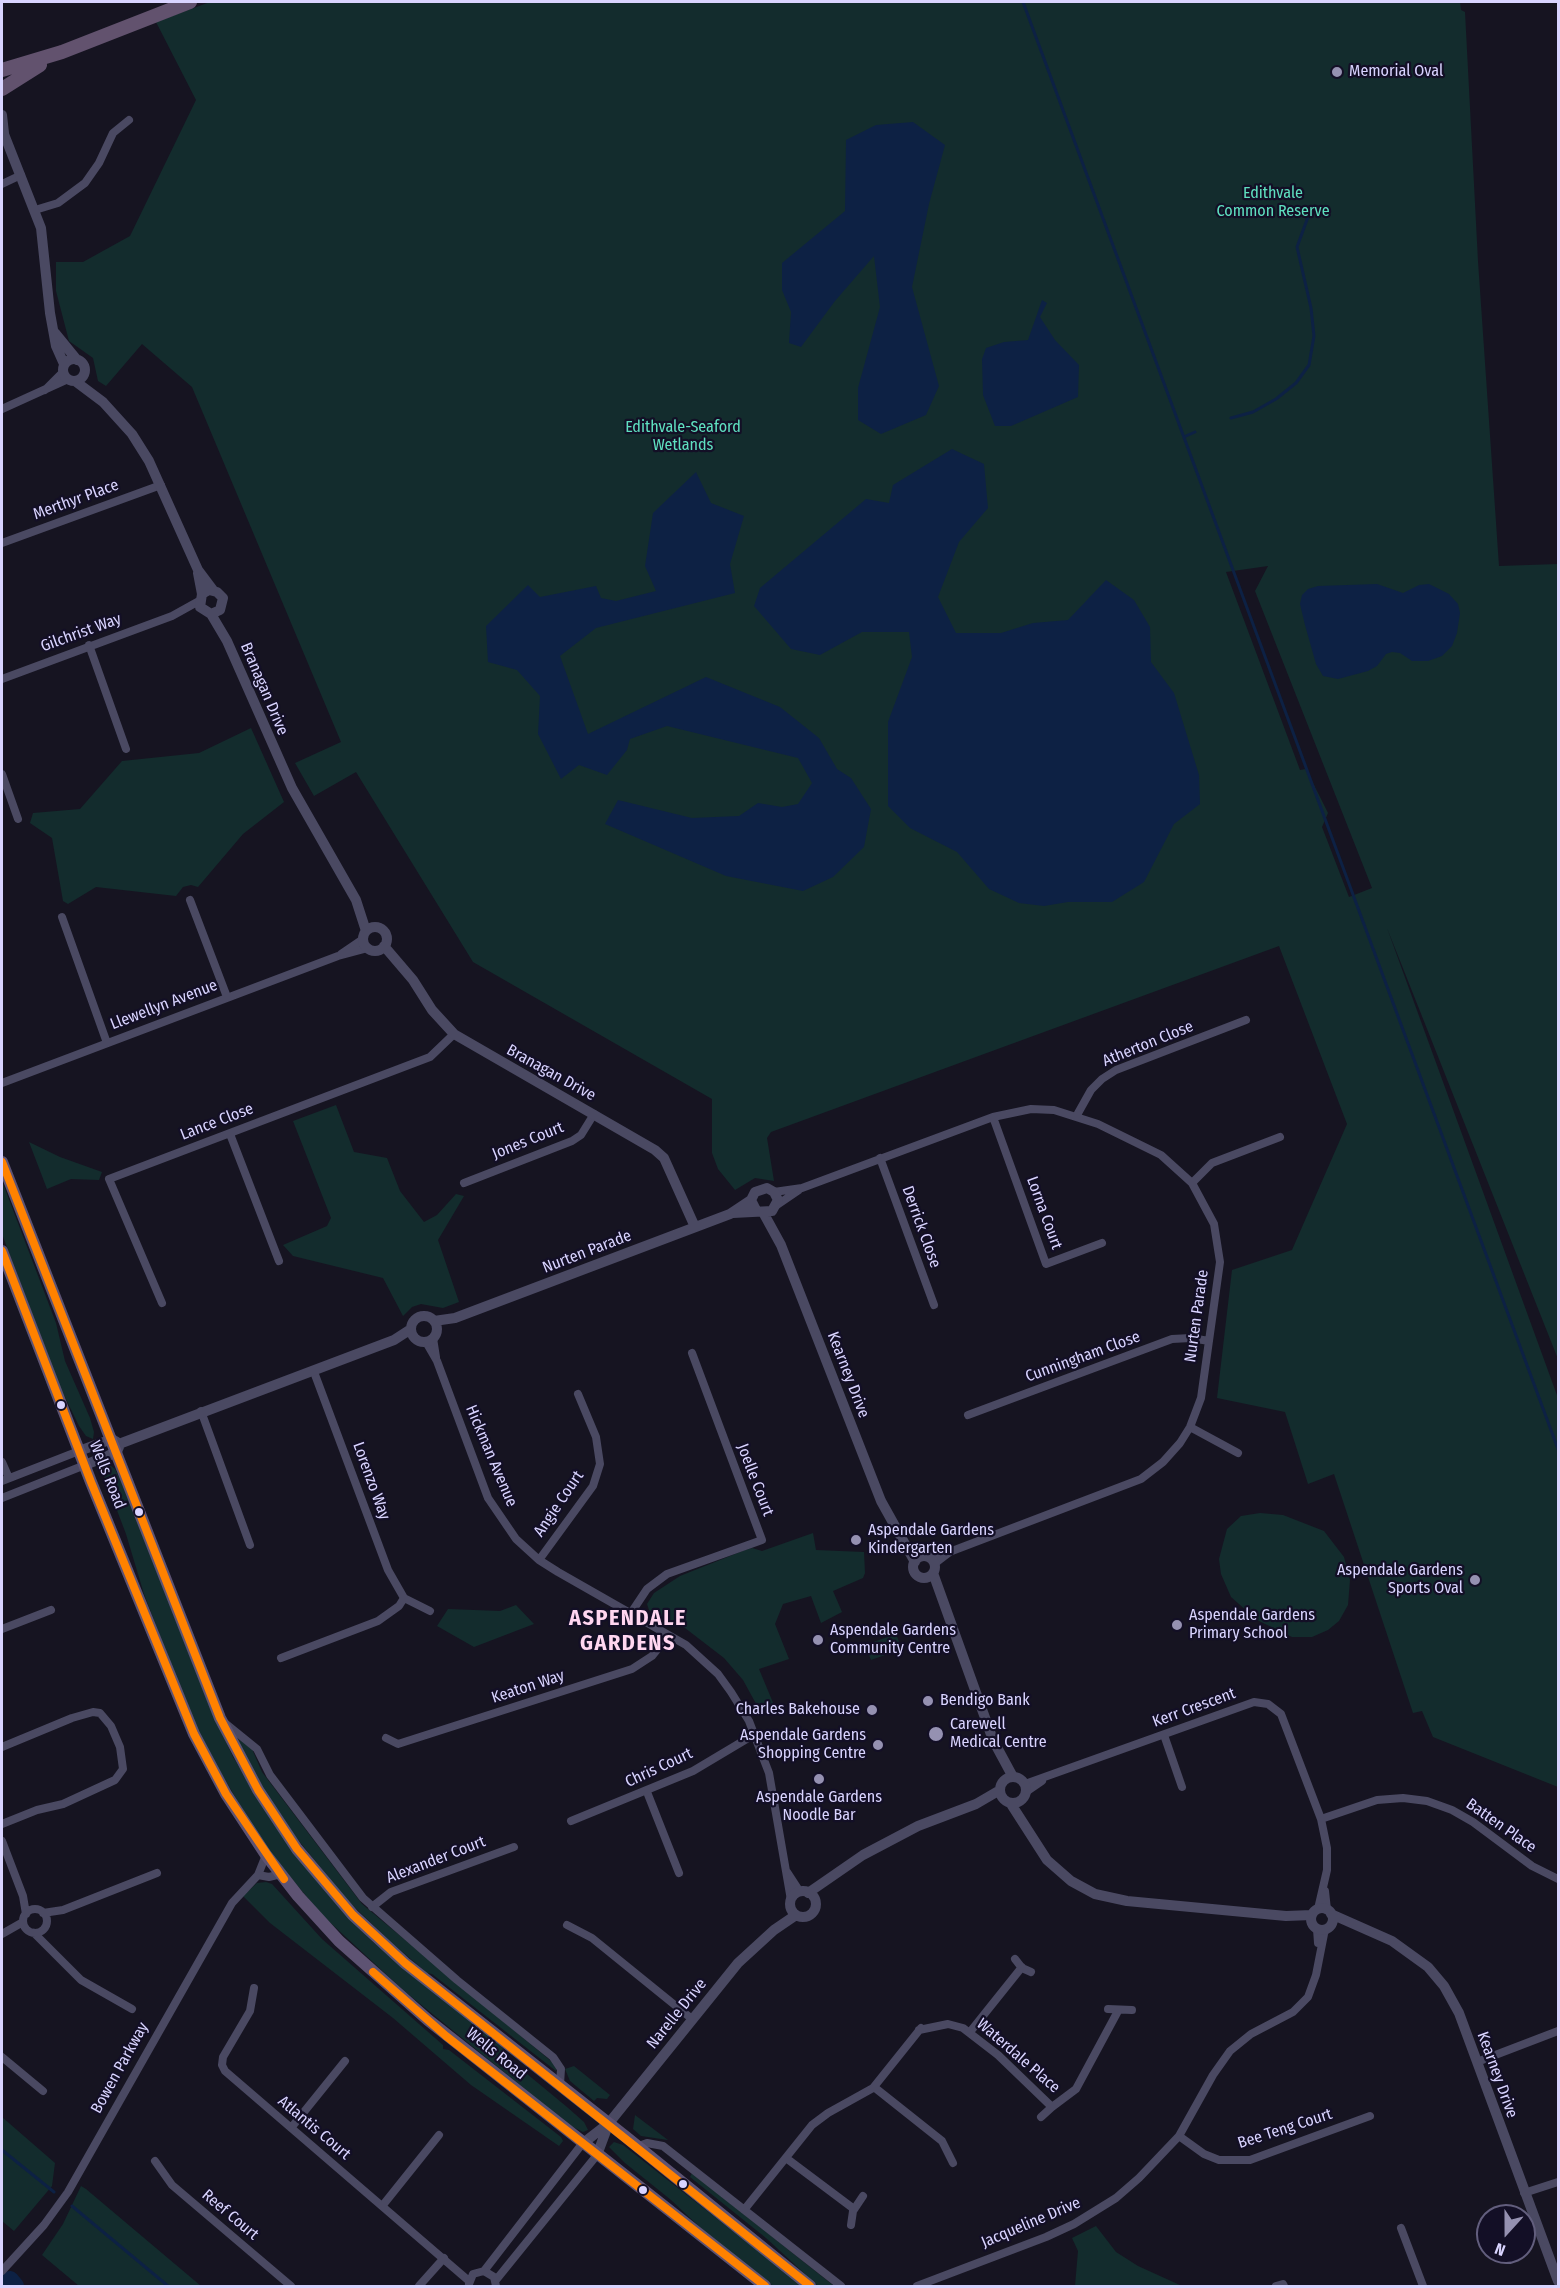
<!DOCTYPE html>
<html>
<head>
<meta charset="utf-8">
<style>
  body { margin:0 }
  #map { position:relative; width:1560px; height:2288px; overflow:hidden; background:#161421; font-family:"Fira Sans Condensed",sans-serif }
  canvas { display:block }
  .frame { position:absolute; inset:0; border:3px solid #d9d4ff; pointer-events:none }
  .north { position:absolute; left:1476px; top:2204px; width:60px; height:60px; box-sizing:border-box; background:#130f26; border:2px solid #625e7d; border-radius:50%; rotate:201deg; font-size:16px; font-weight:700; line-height:24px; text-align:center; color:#d9d4ff }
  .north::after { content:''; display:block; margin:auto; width:21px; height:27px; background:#9591b1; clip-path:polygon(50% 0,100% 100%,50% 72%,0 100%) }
</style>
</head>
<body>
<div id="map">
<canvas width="1560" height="2288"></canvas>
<div class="frame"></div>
<div class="north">N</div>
</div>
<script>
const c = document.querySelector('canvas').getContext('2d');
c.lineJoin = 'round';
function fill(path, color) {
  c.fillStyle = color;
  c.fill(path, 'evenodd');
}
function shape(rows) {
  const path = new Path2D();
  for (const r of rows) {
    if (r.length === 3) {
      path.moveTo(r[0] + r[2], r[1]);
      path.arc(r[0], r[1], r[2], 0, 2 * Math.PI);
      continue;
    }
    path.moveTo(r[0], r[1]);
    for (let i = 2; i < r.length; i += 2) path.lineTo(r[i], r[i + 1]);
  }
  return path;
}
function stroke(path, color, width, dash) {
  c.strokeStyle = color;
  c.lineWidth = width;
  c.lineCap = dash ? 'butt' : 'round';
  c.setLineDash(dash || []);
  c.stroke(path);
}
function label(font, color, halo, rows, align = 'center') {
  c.font = font + ' "Fira Sans Condensed",sans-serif';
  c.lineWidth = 4.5;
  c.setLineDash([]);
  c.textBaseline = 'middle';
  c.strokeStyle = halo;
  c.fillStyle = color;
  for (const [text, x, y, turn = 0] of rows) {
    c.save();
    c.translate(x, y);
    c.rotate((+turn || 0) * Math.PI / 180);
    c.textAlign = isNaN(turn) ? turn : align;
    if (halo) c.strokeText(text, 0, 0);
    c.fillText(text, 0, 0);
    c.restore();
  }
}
fill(shape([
  [210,2,1460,2,1461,10,1465,12,1478,261,1499,566,1558,564,1558,1359,1387,928,1558,1398,1558,1787,1433,1737,1422,1711,1413,1713,1334,1474,1308,1484,1285,1412,1217,1398,1232,1270,1292,1250,1347,1124,1279,946,771,1132,767,1138,774,1181,755,1178,735,1190,718,1169,712,1153,712,1099,473,962,356,772,314,796,295,763,341,742,192,387,142,344,106,386,98,381,93,358,69,341,56,291,56,262,83,262,130,236,196,100,156,22],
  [1268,566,1255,591,1372,888,1349,897,1322,827,1328,813,1306,769,1300,770,1226,572],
  [251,728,284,802,243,834,198,887,191,885,183,887,176,896,96,887,68,904,63,901,52,838,30,823,33,813,80,809,122,761,199,753],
  [336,1105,354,1152,387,1158,400,1191,424,1222,437,1215,456,1194,464,1196,438,1240,459,1302,443,1308,421,1304,412,1307,403,1316,383,1278,293,1256,283,1245,327,1226,331,1218,293,1121],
  [29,1142,60,1157,102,1172,99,1180,71,1179,47,1189],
  [2,1181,56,1323,65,1361,90,1418,94,1432,93,1439,86,1436,79,1426,60,1387,2,1234],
  [107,1463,115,1469,120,1479,211,1710,233,1757,254,1791,340,1908,373,1942,500,2045,515,2064,567,2107,584,2122,588,2130,583,2132,569,2125,403,1990,321,1914,263,1844,204,1744,187,1706,144,1594,126,1534,102,1471],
  [1260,1513,1283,1515,1324,1531,1344,1557,1350,1580,1348,1605,1339,1621,1328,1630,1312,1637,1292,1637,1257,1620,1231,1597,1221,1574,1219,1559,1227,1529,1241,1516],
  [813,1533,816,1550,864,1552,865,1573,863,1578,833,1591,842,1612,821,1623,811,1596,783,1604,775,1624,789,1659,759,1669,774,1705,760,1711,743,1680,724,1658,685,1628,649,1610,647,1604,654,1593,680,1576,745,1550,752,1548,762,1551],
  [516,1605,534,1624,474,1647,437,1626,448,1609,500,1611],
  [896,1634,902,1649,871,1660,865,1645],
  [236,1737,252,1749,262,1772,362,1904,551,2061,557,2067,556,2071,432,1974,427,1973,392,1943,346,1899,295,1836,258,1781],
  [266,1882,272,1884,322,1939,443,2045,443,2049,449,2050,561,2137,563,2141,559,2146,471,2085,393,2018,270,1923,243,1896,257,1883],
  [574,2066,610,2095,607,2099,597,2098,594,2101,570,2081,565,2069],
  [635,2115,668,2140,641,2136,633,2129],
  [2,2117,55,2163,52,2186,14,2231,2,2221],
  [614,2142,623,2145,803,2286,773,2286,707,2234,671,2200,625,2163,609,2147],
  [692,2173,834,2286,818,2286,766,2238,690,2177],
  [81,2186,86,2189,201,2286,79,2286,42,2255,63,2224],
  [1096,2226,1116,2252,1138,2266,1182,2286,1075,2286,1078,2251,1072,2238]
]), '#132c2d');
fill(shape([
  [913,122,945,145,929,204,912,287,939,386,926,415,881,434,858,420,858,388,880,307,874,256,835,301,801,347,789,343,791,312,782,290,782,263,845,211,846,140,876,125],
  [1042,300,1047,303,1040,317,1055,340,1079,365,1078,397,1011,426,995,426,983,395,982,359,986,348,1004,342,1028,340],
  [952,449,984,464,988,508,959,542,938,597,956,633,1001,633,1033,623,1068,620,1106,580,1134,600,1150,627,1151,662,1174,693,1199,775,1200,804,1174,824,1144,882,1112,902,1068,902,1044,906,1019,903,989,889,957,852,910,828,888,806,888,722,912,657,909,632,862,632,820,655,791,649,754,606,760,588,866,499,889,503,893,485],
  [696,472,711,503,744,516,730,564,735,593,596,628,560,656,588,734,706,677,780,707,819,738,837,769,851,778,871,809,864,847,833,877,803,891,726,876,605,824,618,800,692,818,739,816,758,803,782,807,798,804,812,783,798,758,667,726,630,739,627,750,607,775,579,765,561,779,538,734,540,696,517,670,488,662,486,626,528,585,540,597,596,586,601,598,616,601,656,591,645,566,653,513],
  [1377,584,1403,593,1419,585,1429,584,1449,594,1458,604,1460,613,1457,633,1452,646,1442,656,1428,661,1412,661,1400,653,1392,652,1386,654,1377,666,1368,671,1338,679,1323,676,1316,664,1305,625,1300,604,1302,595,1308,589,1318,586]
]), '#0d2144');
stroke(shape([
  [1023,2,1558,1449],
  [1231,418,1253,412,1276,399,1296,383,1309,365,1314,336,1311,308,1297,247,1308,217],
  [1186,436,1195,432],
  [2,2150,54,2192],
  [72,2206,168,2286]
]), '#0d2144', 3);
stroke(shape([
  [10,2280,15,2286]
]), '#0d2144', 18);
stroke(shape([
  [2,184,21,175],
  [35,210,58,203,85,183,99,163,113,133,129,120],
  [45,390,63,372],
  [2,409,68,379],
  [2,543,161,485],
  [89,645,126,749],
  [2,679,172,616,199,601],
  [2,774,18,819],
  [190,900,227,997],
  [62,917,107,1043],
  [341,954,363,939],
  [2,1083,338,956,368,948],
  [1077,1115,1091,1090,1102,1079,1116,1070,1246,1020],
  [993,1117,1046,1264,1102,1243],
  [230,1134,279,1261],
  [880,1158,934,1305],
  [464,1183,572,1141,581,1135,594,1114],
  [1192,1183,1212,1163,1280,1137],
  [774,1192,802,1188,993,1117,1031,1109,1054,1110,1098,1124,1161,1155,1192,1183,1214,1224,1220,1262,1201,1398,1190,1427,1180,1443,1163,1462,1141,1479,952,1551,927,1557],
  [777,1205,799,1190],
  [162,1303,109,1179,430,1057,454,1034],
  [433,1338,436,1357],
  [426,1342,437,1361,488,1498,516,1539,539,1560,558,1572,686,1645,718,1674,731,1692,749,1721,769,1773,791,1900],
  [314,1372,388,1570,404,1598,430,1611],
  [201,1411,250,1545],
  [968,1415,1172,1339,1191,1338,1209,1341],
  [1190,1427,1238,1453],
  [2,1462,9,1478],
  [2,1481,79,1451],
  [2,1498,85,1465],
  [539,1560,593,1486,600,1464,596,1437,578,1394],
  [934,1564,951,1551],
  [631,1613,647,1589,667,1574,762,1540,692,1353],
  [2,1629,51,1610],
  [281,1658,378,1621,399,1606,404,1598],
  [225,1723,257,1749,270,1775,363,1898,457,1980,553,2057,561,2069,560,2084],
  [1164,1735,1182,1787],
  [386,1738,398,1744,632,1669,652,1656,668,1636],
  [2,1747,72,1718,93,1712,100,1713,111,1726,120,1747,123,1769,115,1780,63,1804,37,1810,2,1824],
  [1025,1784,1254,1702,1268,1704,1281,1714,1321,1819,1327,1848,1327,1870,1318,1909],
  [647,1792,679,1873],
  [1026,1792,1042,1781],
  [1321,1819,1377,1800,1403,1798,1427,1801,1452,1810,1473,1822,1532,1866,1558,1879],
  [571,1821,693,1771,755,1734],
  [2,1841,23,1896,26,1914],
  [787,1872,800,1892],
  [258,1875,269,1877,281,1874],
  [1325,1891,1327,1910],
  [372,1907,391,1892,514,1847],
  [35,1921,12],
  [43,1913,63,1910,157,1873],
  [567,1925,592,1938,692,2019],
  [1317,1929,1318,1943],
  [34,1933,81,1980,132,2009],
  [2,1934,23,1922],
  [1015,1959,1022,1968,1031,1972],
  [254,1988,250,2011,223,2057,222,2065,225,2071,469,2281],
  [1108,2009,1132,2010],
  [919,2030,948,2024,963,2028,998,2055,1052,2107,1076,2089,1118,2011],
  [970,2032,1022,1967],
  [2,2057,43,2091],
  [1477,2062,1558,2031],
  [874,2087,942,2141,953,2163],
  [1041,2117,1052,2107],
  [291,2128,345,2061],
  [1179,2136,1204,2154,1219,2160,1250,2160,1370,2116],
  [639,2146,647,2143,663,2146,841,2286],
  [786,2158,854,2209],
  [155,2161,172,2185,291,2286],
  [1524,2193,1558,2182],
  [383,2205,439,2135],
  [744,2210,812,2125,828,2113,873,2088,921,2028],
  [851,2225,853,2211,863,2196],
  [1401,2228,1423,2286],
  [2,2271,44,2225,68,2192,232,1903,258,1875,266,1855],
  [484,2271,582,2144],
  [496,2280,597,2155],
  [469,2284,473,2274,484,2271,494,2277,496,2286],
  [419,2286,444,2258],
  [917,2286,1046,2237,1074,2224,1116,2198,1139,2178,1179,2136,1213,2075,1230,2051,1251,2034,1293,2012,1308,1997,1316,1975,1325,1929],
  [1276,2286,1283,2284,1284,2286]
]), '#4a4962', 8);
stroke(shape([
  [2,115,4,133],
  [2,129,41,228,50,313,56,346,64,364],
  [55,333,77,360],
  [74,370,11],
  [75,381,103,402,132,434,149,461,198,570,213,590],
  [198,573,202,594,200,607,211,614,220,610,223,598,217,592,209,590,202,594],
  [211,614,227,641,292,788,356,900,366,931],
  [375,939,12],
  [384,946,413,980,432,1010,454,1034,655,1150,664,1158,695,1227],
  [733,1213,772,1211,778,1200,774,1192,767,1188,755,1192,751,1200,756,1210],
  [764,1214,781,1245,881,1501,915,1562],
  [424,1329,13],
  [434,1321,455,1318,730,1214,751,1200],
  [119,1444,394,1340,411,1329],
  [79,1451,112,1439,117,1442],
  [85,1465,117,1452,119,1447],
  [924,1567,11],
  [933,1573,993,1740,1013,1777],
  [1013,1790,13],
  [1011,1804,1047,1860,1071,1881,1095,1894,1127,1901,1286,1916,1312,1915],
  [803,1904,13],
  [808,1893,863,1855,918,1826,976,1804,1000,1790],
  [1322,1919,11],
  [1331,1914,1392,1941,1428,1967,1444,1986,1459,2013,1558,2281],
  [582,2144,609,2123],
  [597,2155,609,2123,738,1963,774,1930,796,1915]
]), '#4a4962', 10);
stroke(shape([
  [2,1162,220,1718,258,1790,297,1849,353,1915,405,1963,626,2137,810,2286],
  [2,1251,91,1482,194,1734,226,1794,266,1855,298,1896,339,1941,428,2020,765,2286]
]), '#5e5373', 12);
stroke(shape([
  [2,70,62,52,190,2],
  [2,89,40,65]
]), '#62526e', 14);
stroke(shape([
  [2,1162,220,1718,258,1790,297,1849,353,1915,405,1963,810,2286],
  [2,1251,91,1482,194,1734,226,1794,284,1879],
  [373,1972,446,2036,765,2286]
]), '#ff8200', 8);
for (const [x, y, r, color] of [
  [1337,72,6,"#9591b1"],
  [61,1405,5,"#d9d4ff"],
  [139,1512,5,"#d9d4ff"],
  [856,1540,6,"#9591b1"],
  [1475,1580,6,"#9591b1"],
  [1177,1625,6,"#9591b1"],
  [818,1640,6,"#9591b1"],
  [928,1701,6,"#9591b1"],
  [872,1710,6,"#9591b1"],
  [936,1734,8,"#9591b1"],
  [878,1745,6,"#9591b1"],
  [819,1779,6,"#9591b1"],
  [683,2184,5,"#d9d4ff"],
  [643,2190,5,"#d9d4ff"]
]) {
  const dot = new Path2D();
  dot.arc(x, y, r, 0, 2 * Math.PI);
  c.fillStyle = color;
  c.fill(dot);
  stroke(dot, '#130f26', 2);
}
label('16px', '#d9d4ff', '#130f26', [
  ["Memorial Oval",1349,72],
  ["Aspendale Gardens",868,1531],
  ["Kindergarten",868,1549],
  ["Aspendale Gardens",1463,1571,"right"],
  ["Sports Oval",1463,1589,"right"],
  ["Aspendale Gardens",1189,1616],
  ["Primary School",1189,1634],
  ["Aspendale Gardens",830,1631],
  ["Community Centre",830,1649],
  ["Bendigo Bank",940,1701],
  ["Charles Bakehouse",860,1710,"right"],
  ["Carewell",950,1725],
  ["Medical Centre",950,1743],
  ["Aspendale Gardens",866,1736,"right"],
  ["Shopping Centre",866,1754,"right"],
  ["Aspendale Gardens",819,1798,"center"],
  ["Noodle Bar",819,1816,"center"]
], 'left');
label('16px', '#5fe0c0', '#130f26', [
  ["Edithvale",1273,194],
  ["Common Reserve",1273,212],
  ["Edithvale-Seaford",683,428],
  ["Wetlands",683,446]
]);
label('16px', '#d9d4ff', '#130f26', [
  ["Merthyr Place",76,500,-20],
  ["Gilchrist Way",81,633,-20],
  ["Branagan Drive",264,689,67],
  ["Llewellyn Avenue",164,1005,-21],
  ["Atherton Close",1148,1044,-22],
  ["Branagan Drive",551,1073,29],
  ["Lance Close",217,1122,-21],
  ["Jones Court",528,1141,-22],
  ["Lorna Court",1044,1213,70],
  ["Derrick Close",921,1227,70],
  ["Nurten Parade",587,1252,-21],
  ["Nurten Parade",1197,1316,-82],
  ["Cunningham Close",1083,1357,-20],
  ["Kearney Drive",848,1375,69],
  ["Hickman Avenue",491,1456,67],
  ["Wells Road",107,1475,68],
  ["Joelle Court",755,1480,69],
  ["Lorenzo Way",371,1481,70],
  ["Angie Court",559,1504,-56],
  ["Keaton Way",528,1687,-18],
  ["Kerr Crescent",1194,1708,-20],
  ["Chris Court",659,1768,-25],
  ["Batten Place",1501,1826,35],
  ["Alexander Court",436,1860,-21],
  ["Narelle Drive",677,2014,-51],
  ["Wells Road",496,2054,39],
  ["Waterdale Place",1018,2056,41],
  ["Bowen Parkway",120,2068,-61],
  ["Kearney Drive",1497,2075,70],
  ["Atlantis Court",314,2128,40],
  ["Bee Teng Court",1285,2129,-18],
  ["Reef Court",230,2215,40],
  ["Jacqueline Drive",1031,2223,-23]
]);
c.letterSpacing = '1.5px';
label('bold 22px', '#ffd6f0', '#130f26', [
  ["ASPENDALE",628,1619],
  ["GARDENS",628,1644]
]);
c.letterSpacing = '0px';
</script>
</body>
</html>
